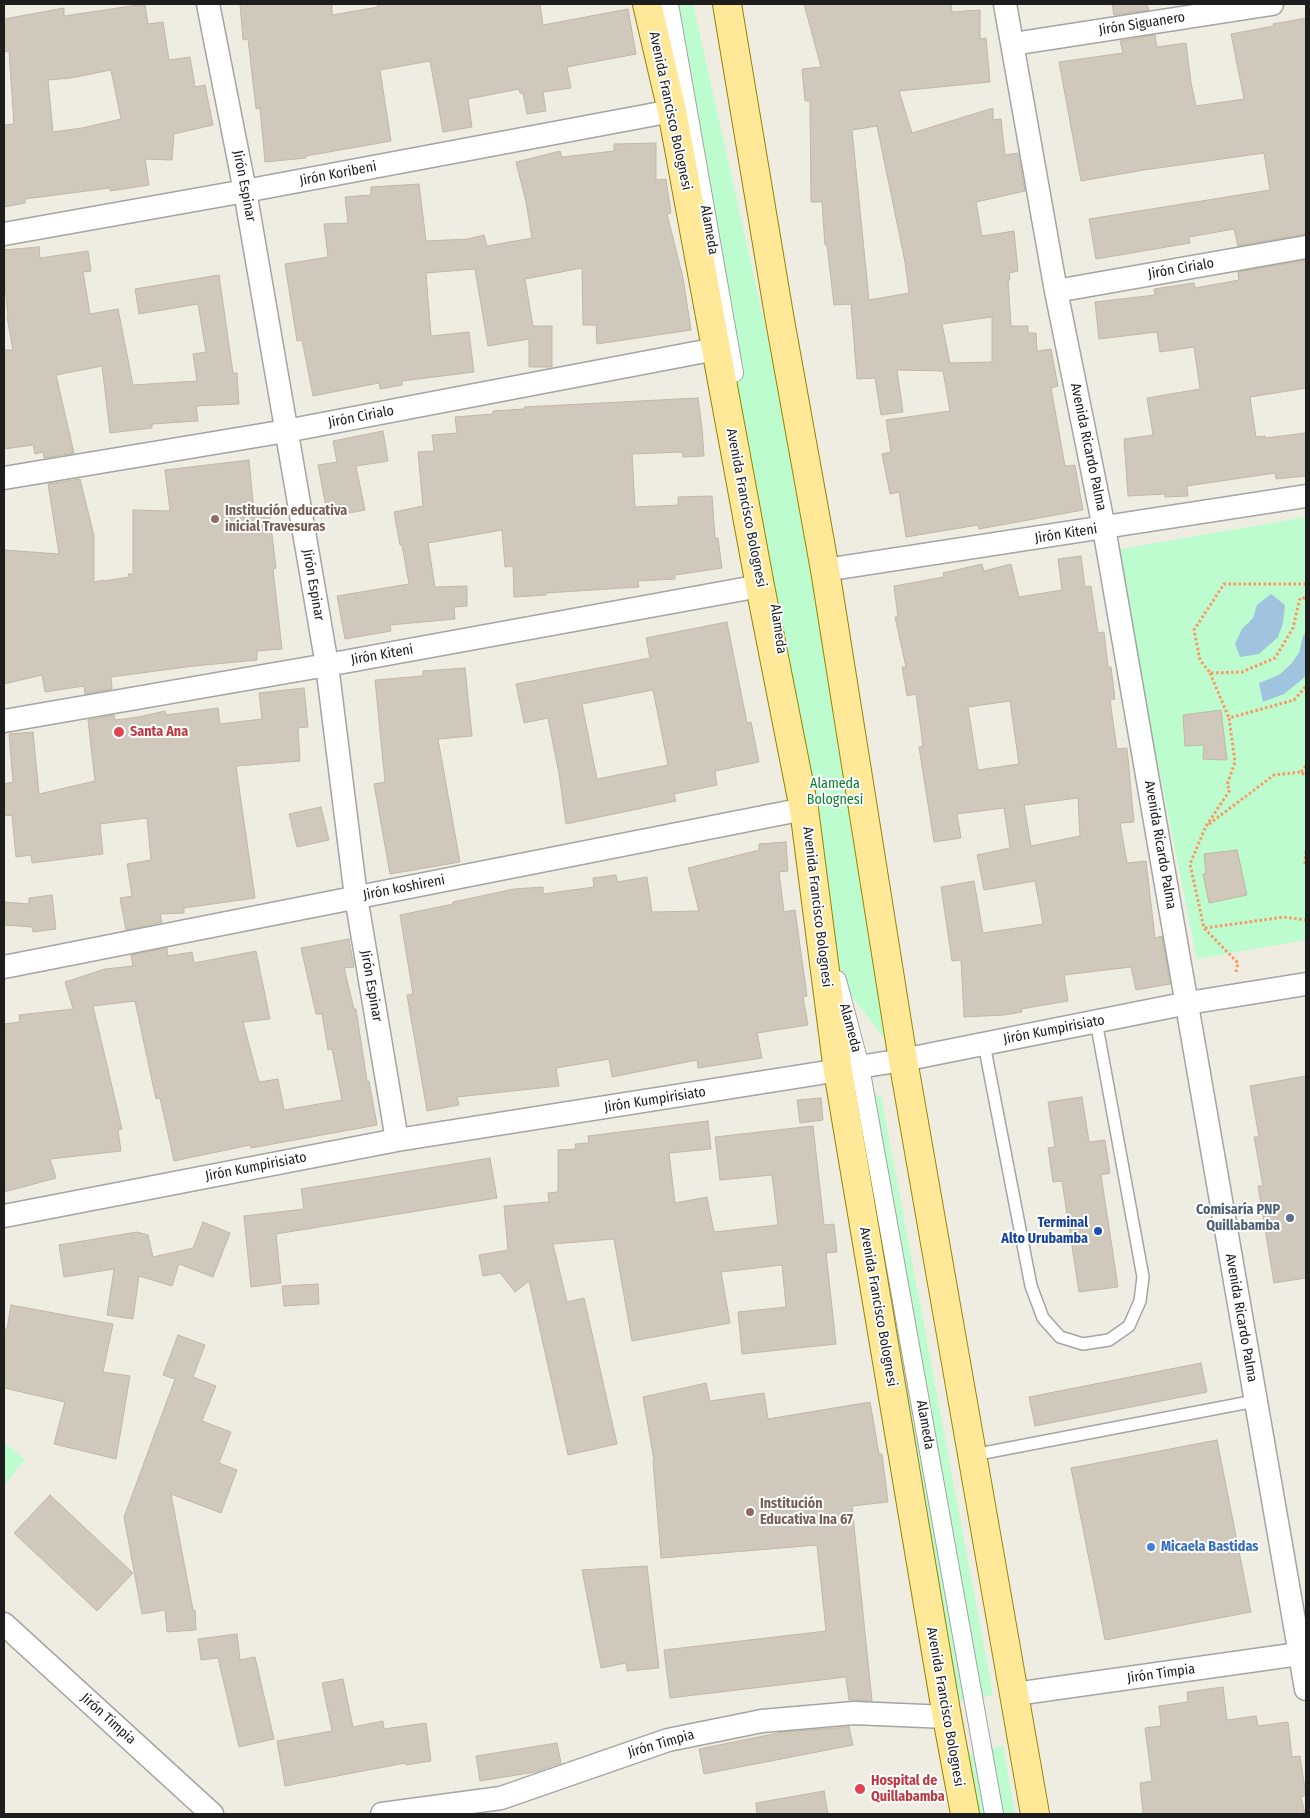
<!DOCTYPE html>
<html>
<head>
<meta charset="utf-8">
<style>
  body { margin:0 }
  #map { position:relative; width:1310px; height:1818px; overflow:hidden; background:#efede2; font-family:"Fira Sans Condensed",sans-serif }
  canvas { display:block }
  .frame { position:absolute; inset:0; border:5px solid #1d1d1d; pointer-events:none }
</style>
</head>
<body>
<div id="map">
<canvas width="1310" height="1818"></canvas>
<div class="frame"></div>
</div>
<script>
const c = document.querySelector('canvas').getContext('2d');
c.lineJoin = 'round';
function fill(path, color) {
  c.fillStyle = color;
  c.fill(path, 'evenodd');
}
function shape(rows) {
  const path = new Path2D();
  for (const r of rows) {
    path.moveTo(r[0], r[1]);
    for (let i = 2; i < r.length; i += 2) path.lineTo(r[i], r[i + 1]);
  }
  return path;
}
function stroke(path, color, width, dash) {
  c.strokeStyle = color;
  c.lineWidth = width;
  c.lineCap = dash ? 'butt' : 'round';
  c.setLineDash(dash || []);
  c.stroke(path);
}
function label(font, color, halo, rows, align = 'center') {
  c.font = font + ' "Fira Sans Condensed",sans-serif';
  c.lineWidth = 4;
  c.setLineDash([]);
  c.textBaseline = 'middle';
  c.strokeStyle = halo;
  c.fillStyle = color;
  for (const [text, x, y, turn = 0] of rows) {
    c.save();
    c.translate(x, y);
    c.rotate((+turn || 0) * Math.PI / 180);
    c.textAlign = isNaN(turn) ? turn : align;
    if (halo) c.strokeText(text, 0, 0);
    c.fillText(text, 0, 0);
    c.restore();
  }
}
fill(shape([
  [652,4,693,4,868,787,899,993,883,1037,836,976],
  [1306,517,1306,940,1197,959,1115,550],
  [881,1095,993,1695,953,1703,842,1102],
  [4,1443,25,1460,4,1485],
  [1003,1746,1015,1814,971,1814,960,1755]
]), '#bcfccf');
fill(shape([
  [1271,594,1285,605,1283,623,1278,637,1259,654,1240,657,1235,644,1242,629,1253,618,1257,605],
  [1306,634,1306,676,1284,694,1263,702,1259,683,1279,675,1291,664,1299,653,1303,636]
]), '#a0c3df');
const building = shape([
  [145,4,148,24,163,22,169,60,190,57,195,87,205,85,213,125,174,134,172,160,145,159,149,185,110,191,110,188,25,199,25,203,4,207,4,125,14,124,9,51,4,52,4,19,64,8,64,16,145,4],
  [111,70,121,119,82,128,53,132,48,80,71,78,111,70],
  [240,4,332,4,332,15,378,7,377,4,540,4,543,25,628,9,636,54,567,67,571,88,543,92,546,111,527,114,523,93,520,93,519,89,468,99,472,127,443,132,430,61,380,70,391,141,306,156,306,158,265,162,260,108,256,109,248,39,243,40,240,4],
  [804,4,951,4,952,12,980,10,980,39,986,38,990,82,899,91,912,133,993,108,993,120,1001,119,1005,155,1018,153,1025,191,976,202,982,236,1014,231,1018,271,1009,273,1010,280,1008,280,1011,326,1028,326,1028,333,1036,333,1037,351,1051,349,1058,386,1051,388,1065,466,1075,465,1083,510,979,529,978,525,906,537,899,492,890,494,882,454,891,452,886,420,950,411,943,371,897,370,903,412,881,415,875,378,857,379,851,304,834,305,827,245,825,245,822,202,811,202,810,101,805,101,802,69,821,67,804,4],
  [877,126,905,262,909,293,869,300,852,130,877,126],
  [992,317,992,362,950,363,942,324,992,317],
  [1112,4,1147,4,1149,10,1114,15,1112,4],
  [1306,18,1306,234,1238,246,1234,229,1189,237,1190,243,1096,259,1089,219,1270,190,1264,153,1144,170,1081,181,1059,62,1123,53,1120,41,1155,35,1157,47,1186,43,1191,83,1196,106,1244,99,1231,34,1274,26,1273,24,1306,18],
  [656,143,656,180,666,179,671,213,667,214,683,278,691,330,597,344,596,325,583,325,582,268,525,279,533,326,552,326,552,367,529,367,529,339,488,346,475,269,426,273,431,336,469,332,474,372,402,381,402,385,380,389,379,383,313,396,302,340,297,341,285,264,328,257,324,224,348,223,345,197,371,195,371,187,419,184,426,241,468,239,484,235,487,246,532,238,526,202,516,162,560,151,562,157,614,151,614,144,656,143],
  [39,247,40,258,88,251,91,271,83,272,90,314,118,309,133,385,197,381,193,354,206,352,198,304,139,314,135,289,219,275,233,373,237,373,239,404,196,406,198,421,152,424,152,428,110,433,102,366,56,375,74,453,44,458,43,452,35,454,33,445,4,449,4,350,13,350,7,317,8,317,4,274,4,250,39,247],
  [1306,260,1306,388,1250,397,1256,437,1265,436,1265,438,1306,433,1306,476,1276,479,1275,473,1187,486,1188,496,1165,497,1165,494,1128,496,1124,439,1153,435,1147,398,1200,389,1194,347,1160,352,1157,332,1099,339,1095,302,1155,295,1154,289,1194,283,1195,288,1239,280,1238,272,1306,260],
  [698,398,702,428,704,456,683,457,682,452,632,454,635,507,678,505,678,497,712,496,715,538,718,538,722,568,675,575,675,579,638,581,639,587,546,593,546,595,514,597,513,566,505,567,502,530,428,543,435,587,467,586,467,606,454,607,455,619,390,625,391,631,345,639,337,596,409,584,402,545,400,545,394,512,423,506,418,452,434,451,432,435,457,433,455,417,493,414,493,411,524,409,524,407,698,398],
  [383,431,388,461,356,466,365,510,328,517,318,465,337,462,333,441,383,431],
  [249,460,254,512,269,510,276,568,273,569,282,649,257,651,257,660,194,666,111,677,112,689,85,694,84,686,45,692,42,675,4,684,4,550,59,554,48,484,80,479,94,536,94,582,104,580,104,581,129,577,128,574,133,574,133,510,170,511,165,470,249,460],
  [1081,556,1085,587,1091,586,1098,633,1104,632,1108,667,1111,667,1115,699,1110,700,1117,749,1127,748,1134,822,1120,823,1127,863,1146,861,1155,938,1162,936,1170,984,1136,990,1131,967,1064,975,1068,1001,1021,1009,1022,1012,1004,1015,964,1017,961,960,952,961,941,887,974,881,983,933,1043,924,1035,881,984,890,977,855,1010,848,1004,808,957,814,961,838,934,842,919,747,923,746,916,694,907,696,902,667,906,667,895,617,898,617,894,586,944,577,943,573,982,564,984,571,1011,564,1019,597,1062,590,1058,559,1081,556],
  [1010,701,1019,764,978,770,968,707,1010,701],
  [1078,798,1080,836,1031,846,1024,805,1078,798],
  [727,622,747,723,751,722,759,762,715,771,717,785,674,794,676,801,566,824,559,774,548,718,524,723,516,684,650,658,646,638,727,622],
  [653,690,668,765,597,779,582,704,653,690],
  [465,668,472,736,438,739,460,862,390,874,374,784,385,782,375,680,423,676,423,671,465,668],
  [304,688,308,727,298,728,300,761,236,766,255,898,184,908,184,913,160,914,162,922,126,930,120,898,132,896,127,864,151,860,147,818,100,824,103,854,32,863,31,855,16,857,12,815,4,816,4,784,13,782,9,734,33,732,39,794,95,781,88,720,114,715,115,720,138,717,165,711,166,715,218,708,220,724,262,719,259,693,304,688],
  [1221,710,1227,760,1203,759,1204,745,1185,746,1183,715,1221,710],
  [321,807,329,840,297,847,289,814,321,807],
  [786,842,788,871,779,872,784,912,795,910,807,996,803,997,808,1025,757,1033,762,1058,698,1068,697,1060,612,1077,609,1059,556,1068,559,1086,457,1097,459,1105,427,1111,407,995,413,994,400,915,453,904,453,902,514,889,543,887,543,894,594,887,593,878,616,875,617,882,647,877,652,912,699,911,688,868,759,850,759,844,786,842],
  [1237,850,1247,895,1209,903,1203,874,1206,873,1204,854,1237,850],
  [52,895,56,929,33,932,32,927,4,925,4,902,29,904,29,898,52,895],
  [349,939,354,967,344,968,354,1009,356,1009,367,1081,369,1081,377,1125,251,1148,250,1145,174,1161,160,1098,156,1099,135,1001,93,1006,122,1129,118,1130,121,1151,50,1159,56,1178,4,1192,4,1024,20,1022,19,1015,73,1009,65,982,105,969,133,966,131,955,167,948,168,956,192,952,194,963,256,951,270,1019,243,1022,259,1082,278,1079,284,1110,342,1100,332,1049,328,1050,322,1014,316,1014,301,948,349,939],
  [1306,1076,1306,1278,1274,1283,1258,1186,1263,1186,1254,1137,1259,1137,1250,1086,1306,1076],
  [1082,1097,1089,1142,1105,1140,1110,1173,1101,1175,1118,1287,1079,1292,1062,1181,1053,1182,1048,1148,1055,1147,1048,1102,1082,1097],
  [821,1098,823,1120,800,1123,797,1100,821,1098],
  [708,1121,711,1149,669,1153,675,1203,707,1197,714,1232,778,1225,772,1175,720,1180,715,1137,813,1126,824,1225,834,1224,837,1252,826,1253,836,1344,742,1354,738,1312,786,1307,782,1265,721,1272,730,1323,632,1341,614,1239,553,1244,567,1302,584,1298,617,1444,568,1455,529,1281,515,1292,500,1273,483,1276,479,1255,508,1250,504,1206,549,1202,548,1193,558,1192,558,1150,576,1149,575,1144,589,1143,588,1136,708,1121],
  [490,1158,497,1198,276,1234,281,1283,251,1287,244,1216,304,1209,301,1189,490,1158],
  [203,1222,230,1233,213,1277,179,1264,172,1286,139,1276,133,1319,107,1315,114,1269,64,1277,59,1245,137,1232,148,1235,153,1257,193,1248,203,1222],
  [318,1284,319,1304,284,1306,282,1286,318,1284],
  [11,1305,113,1324,103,1372,130,1376,116,1459,54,1444,65,1402,4,1388,4,1329,7,1329,11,1305],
  [178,1335,205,1345,193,1377,216,1386,202,1421,231,1432,219,1463,237,1470,221,1513,171,1494,193,1610,195,1610,196,1630,167,1632,165,1610,142,1614,124,1517,175,1379,163,1375,178,1335],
  [1201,1363,1207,1392,1035,1426,1029,1397,1201,1363],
  [706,1383,710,1401,764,1393,768,1419,870,1402,879,1454,882,1454,888,1502,852,1506,872,1701,849,1700,846,1677,670,1698,664,1650,826,1631,817,1545,661,1558,653,1461,654,1460,643,1397,706,1383],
  [1217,1440,1251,1612,1105,1640,1071,1468,1217,1440],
  [50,1495,133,1573,97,1611,14,1533,50,1495],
  [647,1566,659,1668,627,1671,626,1663,601,1668,582,1570,647,1566],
  [237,1634,240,1660,255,1657,274,1739,239,1747,218,1658,201,1660,198,1639,237,1634],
  [343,1679,353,1727,383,1721,384,1729,426,1723,431,1761,406,1765,405,1763,285,1786,277,1741,332,1731,322,1683,343,1679],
  [1223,1687,1227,1720,1256,1716,1258,1726,1288,1722,1292,1757,1300,1756,1306,1795,1301,1797,1305,1814,1143,1814,1140,1783,1152,1781,1145,1728,1161,1726,1159,1706,1188,1702,1187,1692,1223,1687],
  [849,1727,853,1745,704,1774,699,1749,783,1732,849,1727],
  [557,1743,561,1763,535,1772,480,1781,476,1756,557,1743],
  [824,1791,828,1814,757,1814,756,1803,824,1791]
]);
fill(building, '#cfc8bb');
stroke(building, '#c1b7a4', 1);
const service = shape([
  [984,1044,1031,1286,1043,1318,1060,1337,1083,1344,1109,1340,1129,1326,1140,1301,1143,1277,1096,1021],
  [973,1455,1255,1401]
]);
const pedestrian = shape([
  [669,4,734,373],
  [837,980,860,1067,994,1814]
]);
const minor = shape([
  [208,4,245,191,327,665,356,897,397,1140],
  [1005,4,1056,291,1104,528,1306,1689],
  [1013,44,1272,4],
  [4,234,245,191,672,111],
  [1056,291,1306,247],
  [4,478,286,431,716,349],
  [825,570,1306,496],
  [4,721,327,665,760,586],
  [4,967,804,809],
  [4,1216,397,1140,903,1060,1188,1003,1306,984],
  [4,1624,212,1814],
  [1015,1694,1306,1653],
  [382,1814,501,1798,668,1740,762,1721,854,1713,947,1717]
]);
const primary = shape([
  [647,4,672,111,760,586,804,809,838,1071,947,1717,965,1814],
  [727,4,779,315,825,570,903,1060,1035,1814]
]);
stroke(service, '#a4a4a4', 14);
stroke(pedestrian, '#a4a4a4', 20);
stroke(minor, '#a4a4a4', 25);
stroke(primary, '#968400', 30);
stroke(shape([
  [1306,584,1224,584,1194,630,1200,660,1210,673,1242,672,1275,658,1293,628,1300,598,1306,598],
  [1210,673,1229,718],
  [1301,772,1306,766],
  [1209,824,1274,775,1301,772,1306,776],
  [1305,864,1306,849],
  [1205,928,1284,917,1306,920],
  [1236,972,1238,963,1204,928,1190,864,1206,826,1230,790,1227,785,1235,762,1229,718,1294,700,1306,686]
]), '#ff9463', 3, [2.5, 2.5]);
stroke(service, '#fff', 11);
stroke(pedestrian, '#fff', 18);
stroke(minor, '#fff', 22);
stroke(primary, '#ffe897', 28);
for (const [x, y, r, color] of [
  [215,519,5,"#8d6e63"],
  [119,732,6,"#e0444e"],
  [1290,1218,5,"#5c6f8a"],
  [1098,1231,5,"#1a4fb4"],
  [750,1512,5,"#8d6e63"],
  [1151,1547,5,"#3f7fe0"],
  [860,1789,6,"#e0444e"]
]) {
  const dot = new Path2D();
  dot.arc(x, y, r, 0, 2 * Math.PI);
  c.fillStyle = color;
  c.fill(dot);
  stroke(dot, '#fff', 2);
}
label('14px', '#1d1d1d', '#fff', [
  ["Jirón Siguanero",1142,24,-9],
  ["Avenida Francisco Bolognesi",670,111,78],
  ["Jirón Koribeni",338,174,-11],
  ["Jirón Espinar",244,186,79],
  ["Alameda",709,230,80],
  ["Jirón Cirialo",1181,269,-10],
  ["Jirón Cirialo",361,417,-11],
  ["Avenida Ricardo Palma",1088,447,78],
  ["Avenida Francisco Bolognesi",746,508,79],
  ["Jirón Kiteni",1066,534,-9],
  ["Jirón Espinar",313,585,80],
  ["Alameda",778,629,82],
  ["Jirón Kiteni",382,655,-10],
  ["Avenida Ricardo Palma",1160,845,80],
  ["Jirón koshireni",404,888,-11],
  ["Avenida Francisco Bolognesi",817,907,83],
  ["Jirón Espinar",371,986,80],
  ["Alameda",850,1028,75],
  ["Jirón Kumpirisiato",1054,1030,-11],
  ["Jirón Kumpirisiato",655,1100,-9],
  ["Jirón Kumpirisiato",256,1167,-11],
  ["Avenida Francisco Bolognesi",878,1307,80],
  ["Avenida Ricardo Palma",1241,1318,80],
  ["Alameda",925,1425,80],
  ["Jirón Timpia",1161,1674,-8],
  ["Avenida Francisco Bolognesi",945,1707,80],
  ["Jirón Timpia",108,1719,42],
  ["Jirón Timpia",661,1744,-16]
]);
label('bold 14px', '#785e54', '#fff', [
  ["Institución educativa",225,511],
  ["inicial Travesuras",225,527],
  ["Institución",760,1504],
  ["Educativa Ina 67",760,1520]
], 'left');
label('bold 14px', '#be3a42', '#fff', [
  ["Santa Ana",130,732],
  ["Hospital de",871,1781],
  ["Quillabamba",871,1797]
], 'left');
label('14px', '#06802a', '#fff', [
  ["Alameda",835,784],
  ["Bolognesi",835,800]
]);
label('bold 14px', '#4e5e75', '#fff', [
  ["Comisaría PNP",1280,1210],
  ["Quillabamba",1280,1226]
], 'right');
label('bold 14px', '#164399', '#fff', [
  ["Terminal",1088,1223],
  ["Alto Urubamba",1088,1239]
], 'right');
label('bold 14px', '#366cbe', '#fff', [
  ["Micaela Bastidas",1161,1547]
], 'left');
</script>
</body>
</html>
